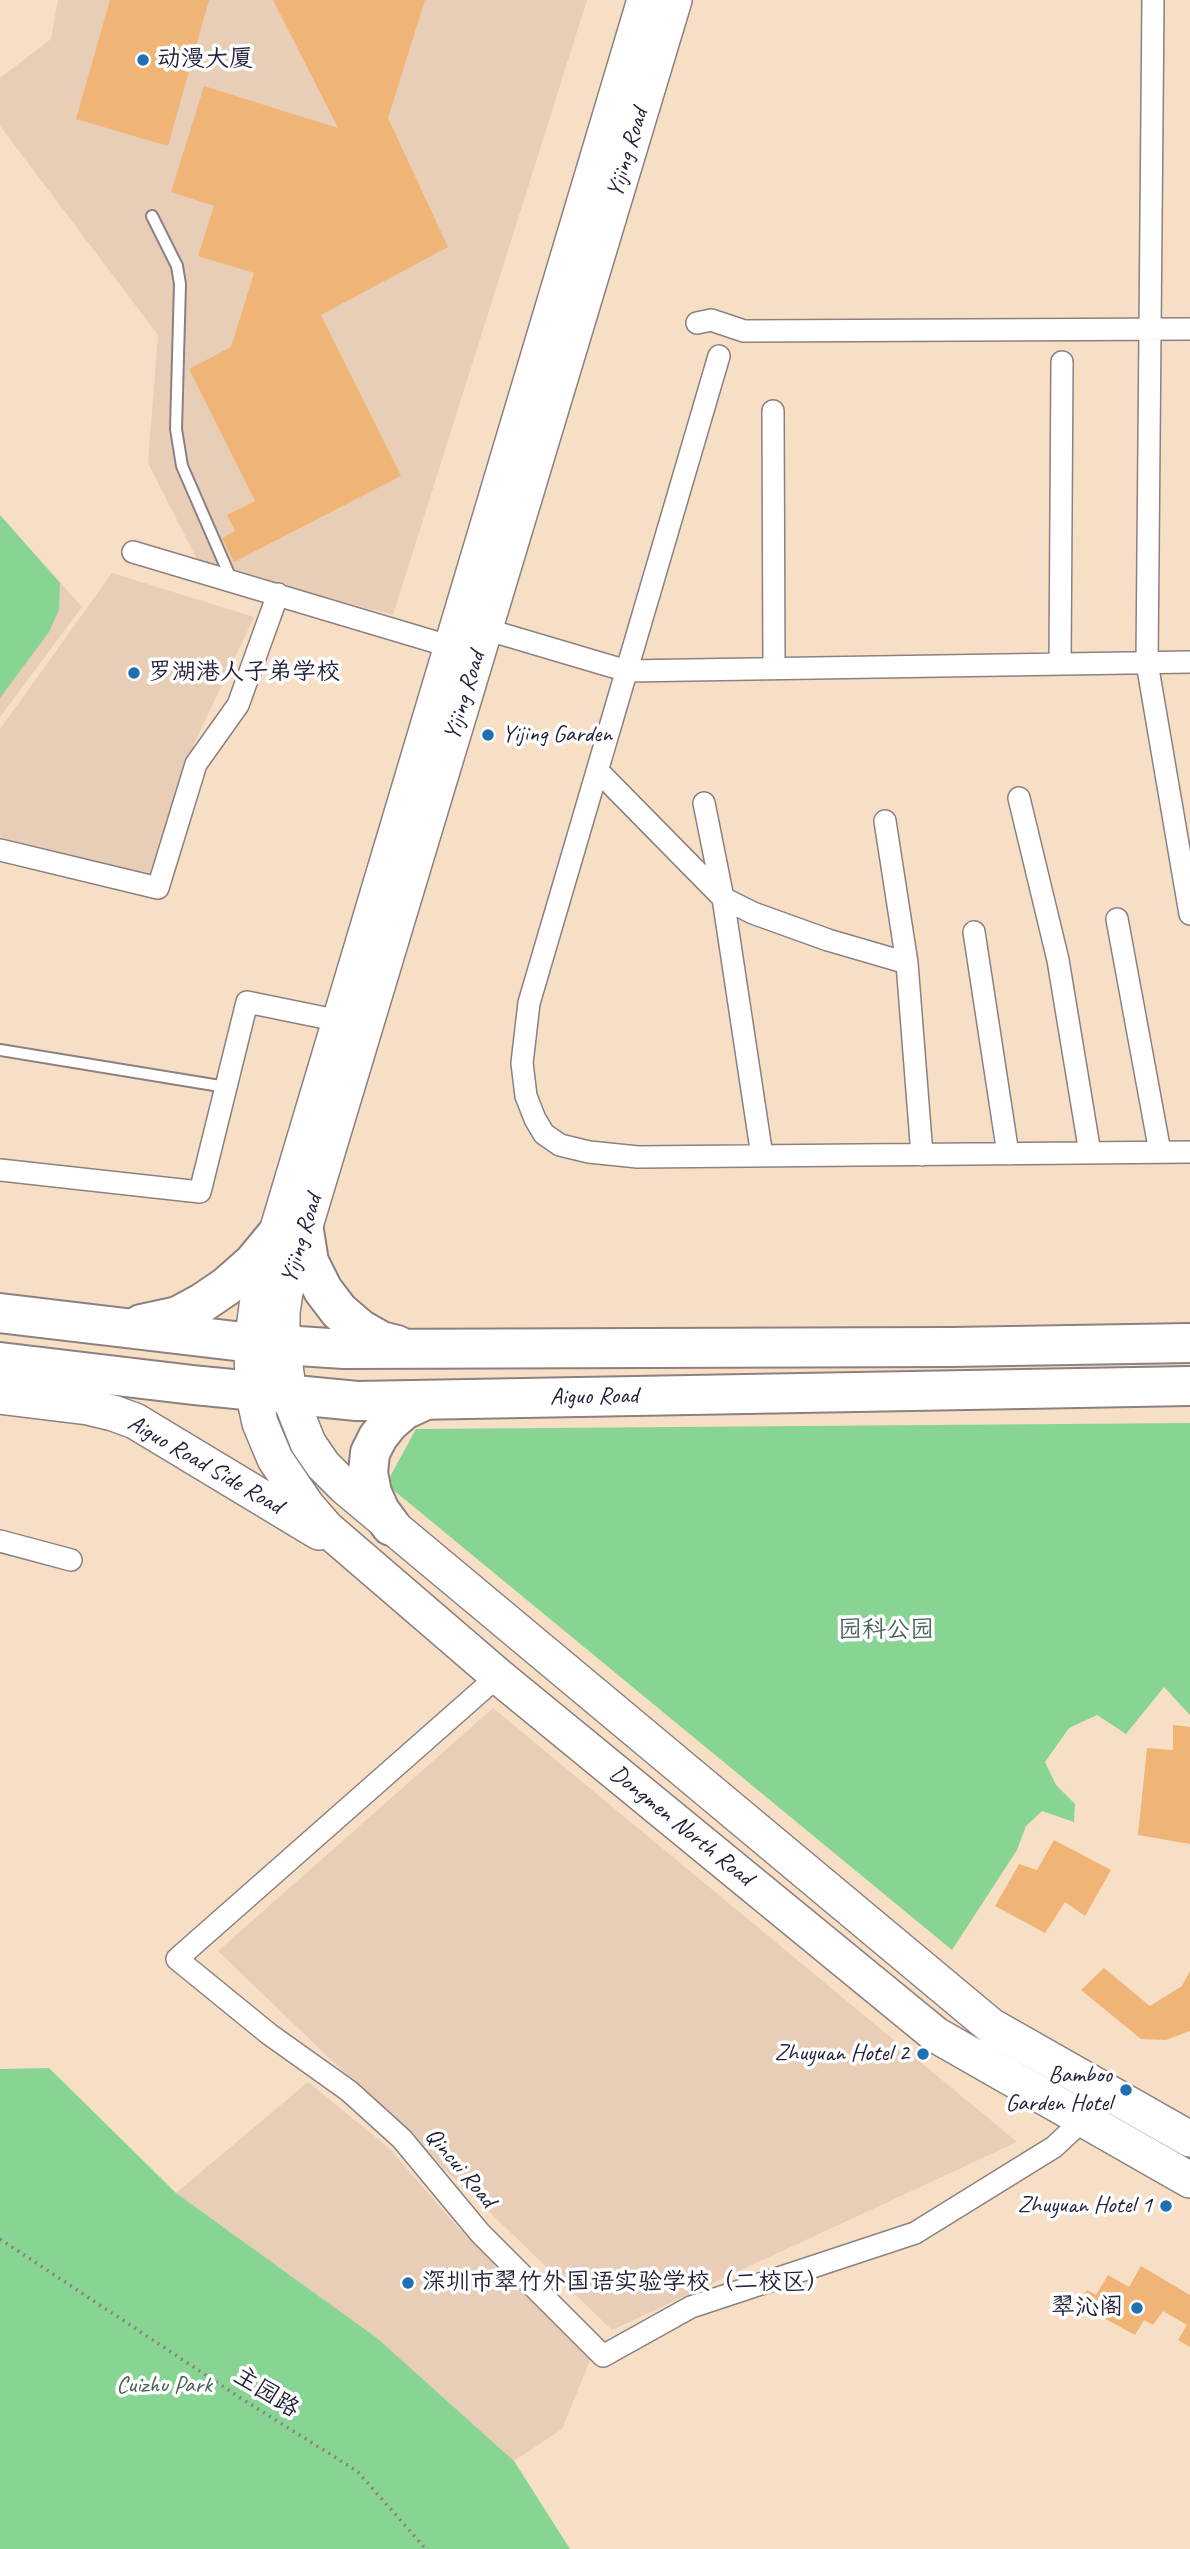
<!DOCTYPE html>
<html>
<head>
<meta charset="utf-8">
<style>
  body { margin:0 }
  canvas { display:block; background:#f6dfc5 }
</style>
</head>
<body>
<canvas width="1190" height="2549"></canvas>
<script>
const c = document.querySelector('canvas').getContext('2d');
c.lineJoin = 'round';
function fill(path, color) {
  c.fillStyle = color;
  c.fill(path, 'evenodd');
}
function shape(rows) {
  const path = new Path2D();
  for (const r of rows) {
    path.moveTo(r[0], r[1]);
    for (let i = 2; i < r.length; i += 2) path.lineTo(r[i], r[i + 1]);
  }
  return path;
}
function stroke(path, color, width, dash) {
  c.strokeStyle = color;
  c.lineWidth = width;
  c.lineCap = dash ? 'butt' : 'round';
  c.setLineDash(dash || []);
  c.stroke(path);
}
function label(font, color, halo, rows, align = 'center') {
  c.font = font + ' Caveat,"LXGW WenKai TC",sans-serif';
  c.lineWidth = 7;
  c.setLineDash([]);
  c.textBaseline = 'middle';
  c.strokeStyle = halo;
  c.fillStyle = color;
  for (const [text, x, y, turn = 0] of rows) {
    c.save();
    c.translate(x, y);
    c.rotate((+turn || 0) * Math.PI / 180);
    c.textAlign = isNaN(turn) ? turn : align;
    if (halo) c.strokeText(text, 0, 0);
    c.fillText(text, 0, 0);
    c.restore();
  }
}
fill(shape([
  [58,0,587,0,393,615,199,563,148,463,158,335,0,126,0,78,51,39],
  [0,515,82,607,0,717],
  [112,573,254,617,194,744,151,875,0,837,0,729],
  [493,1708,1017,2142,612,2330,218,1951],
  [308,2082,390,2149,459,2229,591,2358,562,2429,514,2461,377,2338,176,2193]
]), '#e8ceb7');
fill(shape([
  [0,515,60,583,59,610,49,632,0,698],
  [1190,1423,1190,1715,1164,1687,1126,1734,1097,1715,1069,1728,1045,1762,1056,1785,1075,1804,1074,1822,1042,1811,1026,1826,1017,1850,952,1950,386,1484,416,1429],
  [49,2068,176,2193,377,2338,514,2461,570,2549,0,2549,0,2069]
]), '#88d593');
fill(shape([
  [110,0,209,0,168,146,76,119],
  [273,0,425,0,388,118,448,247,321,315,401,476,234,562,222,538,235,531,227,515,255,501,189,369,231,347,254,273,198,256,214,206,171,192,204,86,338,128],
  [1173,1725,1190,1727,1190,1844,1138,1835,1147,1748,1173,1750],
  [1054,1840,1111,1870,1085,1916,1065,1902,1045,1933,995,1906,1019,1864,1037,1870],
  [1104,1968,1150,2006,1182,1986,1190,1971,1190,2031,1166,2040,1141,2039,1081,1990],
  [1141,2266,1190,2295,1190,2347,1178,2340,1187,2325,1163,2311,1153,2325,1144,2320,1135,2335,1078,2304,1087,2290,1096,2295,1108,2275,1129,2287]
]), '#f0b576');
const lane = shape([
  [152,216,177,266,180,284,176,429,182,466,232,581],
  [0,1050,226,1087]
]);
const street = shape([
  [1153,0,1147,663,1190,914],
  [697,323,711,320,744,331,1190,329],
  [719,356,529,1003,522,1063,526,1096,535,1119,544,1134,560,1145,589,1152,638,1157,1190,1152],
  [773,411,774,668],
  [133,552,452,647],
  [485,629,627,671,1190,662],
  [1060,664,1062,362],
  [598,771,723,898,753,913,828,940,907,963],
  [1019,798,1058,960,1090,1153],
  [704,803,723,898,762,1156],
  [885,821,907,963,922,1155],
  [0,850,158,888,196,764,238,705,278,594],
  [1117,919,1160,1152],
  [974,932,1008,1154],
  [0,1170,200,1192,247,1002,340,1021],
  [0,1541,71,1560],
  [498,1676,177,1959,269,2034,349,2091,402,2139,480,2233,603,2356,691,2307,915,2233,1054,2147,1083,2120]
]);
const primary = shape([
  [645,0,259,1292,252,1343,253,1391,260,1423,275,1459,307,1506,326,1528,498,1676,936,2035,1190,2180],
  [674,0,285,1292,282,1312,282,1345,289,1395,308,1443,323,1465,345,1487,991,2026,1190,2139],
  [0,1396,88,1407,113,1413,135,1421,319,1532]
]);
const highway = shape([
  [304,1231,309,1262,323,1290,339,1311,360,1329,381,1341,397,1345],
  [0,1313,252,1343,344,1349,951,1347,1190,1343],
  [141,1324,178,1316,202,1303,227,1286,253,1263,277,1234],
  [0,1362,193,1385,357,1401,1190,1386],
  [391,1526,380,1511,372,1493,368,1473,370,1453,378,1437,390,1422,404,1410,426,1400]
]);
stroke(lane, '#8c8080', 14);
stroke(street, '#8c8080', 24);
stroke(primary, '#8c8080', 38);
stroke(highway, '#8c8080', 42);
stroke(shape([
  [0,2239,239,2397,357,2471,426,2549]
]), '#8c8080', 3.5, [2, 5]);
stroke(lane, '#fff', 10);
stroke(street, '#fff', 21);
stroke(primary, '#fff', 35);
stroke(highway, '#fff', 38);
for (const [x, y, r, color] of [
  [143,60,7,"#1f6fb2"],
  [134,673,7,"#1f6fb2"],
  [488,735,7,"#1f6fb2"],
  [923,2054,7,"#1f6fb2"],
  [1126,2090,7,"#1f6fb2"],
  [1166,2206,7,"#1f6fb2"],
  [408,2283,7,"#1f6fb2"],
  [1137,2308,7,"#1f6fb2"]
]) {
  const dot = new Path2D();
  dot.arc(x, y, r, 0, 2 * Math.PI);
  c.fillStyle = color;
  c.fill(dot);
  stroke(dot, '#fff', 2.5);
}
label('24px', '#22223b', '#fff', [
  ["动漫大厦",157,60],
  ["罗湖港人子弟学校",148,673],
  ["Yijing Garden",502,735],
  ["Zhuyuan Hotel 2",909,2054,"right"],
  ["Bamboo",1112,2076,"right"],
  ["Garden Hotel",1112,2104,"right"],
  ["Zhuyuan Hotel 1",1152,2206,"right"],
  ["深圳市翠竹外国语实验学校（二校区）",422,2283],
  ["翠沁阁",1123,2308,"right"]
], 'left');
label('24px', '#22223b', '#fff', [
  ["Yijing Road",628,153,-73],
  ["Yijing Road",465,696,-73],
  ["Yijing Road",302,1239,-73],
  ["Aiguo Road",594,1397,-1],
  ["Aiguo Road Side Road",205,1465,30],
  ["Dongmen North Road",681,1826,39],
  ["Qincui Road",460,2168,50],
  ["主园路",266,2393,32]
]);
label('24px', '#46615a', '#fff', [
  ["园科公园",886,1631],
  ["Cuizhu Park",164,2386]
]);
</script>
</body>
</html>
